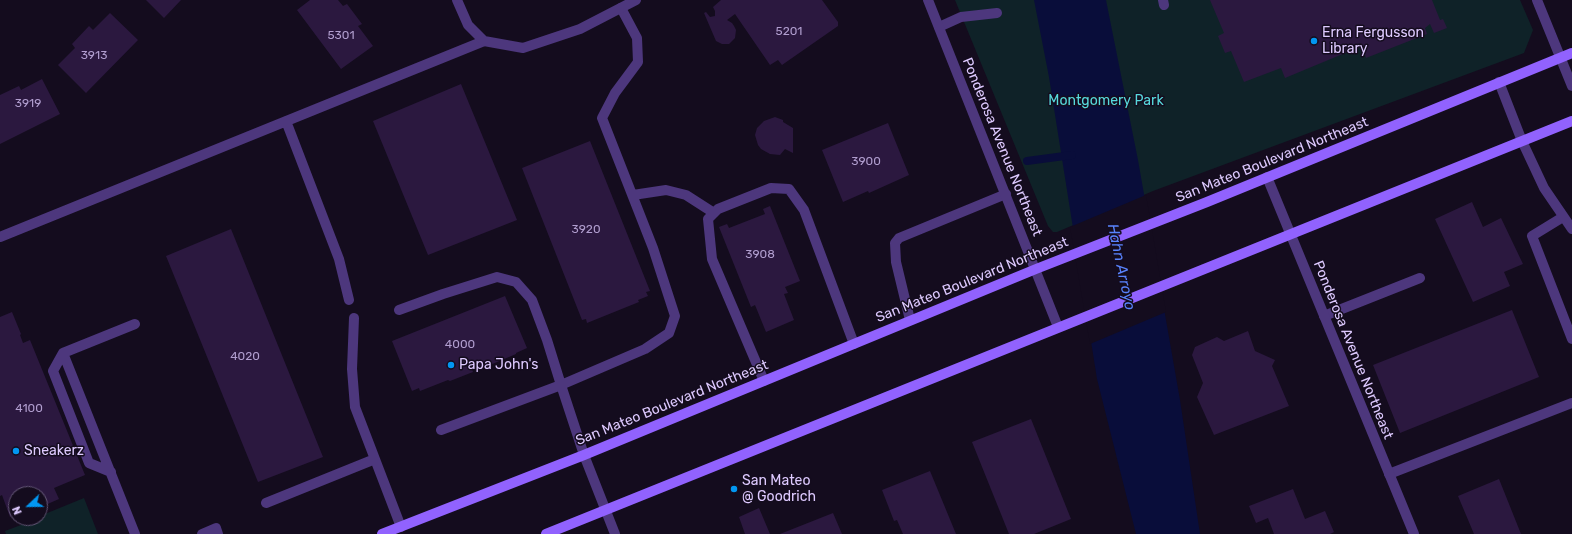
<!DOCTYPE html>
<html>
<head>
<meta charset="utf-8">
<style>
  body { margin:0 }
  #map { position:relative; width:1572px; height:534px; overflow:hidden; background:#140c1e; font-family:Rubik,sans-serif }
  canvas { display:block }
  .north { position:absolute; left:8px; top:486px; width:40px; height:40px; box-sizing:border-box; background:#140c1e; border:1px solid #655878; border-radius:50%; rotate:248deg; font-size:11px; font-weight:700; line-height:16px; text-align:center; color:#decaff }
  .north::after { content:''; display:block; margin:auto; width:14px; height:18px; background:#0297f2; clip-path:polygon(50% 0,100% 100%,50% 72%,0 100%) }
</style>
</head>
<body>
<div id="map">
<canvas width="1572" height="534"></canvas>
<div class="north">N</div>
</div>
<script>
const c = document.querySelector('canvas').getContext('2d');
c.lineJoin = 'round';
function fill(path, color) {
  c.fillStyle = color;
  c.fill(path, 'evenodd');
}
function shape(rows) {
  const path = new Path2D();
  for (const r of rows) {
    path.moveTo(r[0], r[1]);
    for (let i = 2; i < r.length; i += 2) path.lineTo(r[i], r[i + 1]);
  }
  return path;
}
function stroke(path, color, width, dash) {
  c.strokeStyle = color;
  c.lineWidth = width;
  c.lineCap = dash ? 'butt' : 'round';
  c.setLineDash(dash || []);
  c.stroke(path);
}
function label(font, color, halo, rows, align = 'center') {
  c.font = font + ' Rubik,sans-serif';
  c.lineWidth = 3;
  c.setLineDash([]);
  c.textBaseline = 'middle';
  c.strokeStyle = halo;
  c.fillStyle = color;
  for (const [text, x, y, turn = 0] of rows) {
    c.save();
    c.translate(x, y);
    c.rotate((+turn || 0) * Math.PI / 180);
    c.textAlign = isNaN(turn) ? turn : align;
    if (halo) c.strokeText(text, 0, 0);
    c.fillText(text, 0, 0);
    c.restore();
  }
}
fill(shape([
  [955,0,1520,0,1533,30,1524,53,1153,191,1057,232,1053,232,1048,226],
  [84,498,98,534,6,534,5,531,21,525,21,523,34,518,40,518,40,516]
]), '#0f2228');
fill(shape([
  [1034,0,1106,0,1138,160,1180,400,1200,534,1136,534,1097,379,1049,77]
]), '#090d3a');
fill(shape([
  [1146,195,1166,312,1090,344,1070,227]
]), '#140c1e');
stroke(shape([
  [1027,161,1072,155]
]), '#090d3a', 8);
fill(shape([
  [146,0,181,0,164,18],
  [310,0,338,0,343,6,347,4,362,24,358,26,373,46,341,69,297,10],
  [721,0,822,0,838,22,838,26,782,65,778,60,770,65,735,14,727,20,732,23,734,26,736,30,735,38,729,44,722,44,716,41,704,13,706,12,710,17,715,16,715,11,713,7],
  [1210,0,1432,0,1440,20,1443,19,1447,28,1434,33,1430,24,1425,28,1427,34,1366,58,1362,46,1285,78,1281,68,1244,82,1231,51,1225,53,1218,36,1224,33],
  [110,13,138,40,86,93,58,65,75,48,72,44,89,26,93,30],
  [42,79,60,114,0,144,0,95,19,86,21,90],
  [461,84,517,220,428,255,373,121],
  [775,117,783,120,783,122,793,128,793,153,785,149,780,155,770,154,761,149,758,145,755,135,757,128,764,121],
  [888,123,909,175,869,193,868,191,843,202,822,150],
  [590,141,650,291,646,292,648,296,638,300,639,302,587,323,586,319,582,320,522,168],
  [1472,202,1483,227,1501,218,1523,264,1504,272,1510,286,1473,302,1435,219],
  [770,206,800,281,785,287,788,293,784,294,794,320,766,332,755,305,751,307,719,227,727,224,729,228,765,214,763,209],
  [231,229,323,457,258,482,166,256],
  [505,296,527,348,516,353,516,354,490,365,489,363,478,367,477,365,471,367,473,372,450,381,448,380,420,391,419,388,412,391,392,341],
  [1512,310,1539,377,1400,433,1373,365],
  [12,312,21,334,20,335,23,343,30,340,85,475,54,488,59,499,43,506,42,504,40,505,40,494,16,494,16,514,10,517,2,495,0,496,0,317],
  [1248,331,1255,351,1275,360,1272,366,1289,406,1214,435,1197,397,1203,383,1192,355,1195,347,1217,337,1224,341],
  [1031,419,1071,519,1034,534,1009,534,972,442],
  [930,471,956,534,903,534,897,520,894,521,882,490],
  [1499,479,1521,534,1474,534,1458,496],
  [1293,489,1305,519,1325,511,1334,532,1330,534,1274,534,1268,518,1256,523,1249,506],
  [759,508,770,534,745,534,739,517],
  [833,513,842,534,780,534]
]), '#2b183f');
stroke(shape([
  [1163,0,1164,5],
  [939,27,961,17,997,13],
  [286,121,339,259,349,300],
  [633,195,666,190,686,195,714,213],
  [1563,217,1532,236,1572,339],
  [0,237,484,41],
  [399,310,443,294,497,277,516,282,532,300,547,340,561,385,645,349,669,333,675,316,653,248,602,118,615,93,638,62,637,38,621,8],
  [1324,316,1420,278],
  [354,318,352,369,355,407,401,527],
  [910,320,896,262,895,243,899,238,1006,194],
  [135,324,63,353,135,534],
  [63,353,53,371,89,463,111,472],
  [764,381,712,259,708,219,718,209,771,188,789,189,804,210,854,344],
  [441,430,561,385,584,455],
  [1389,474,1572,403],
  [266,503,375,459],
  [202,534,216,528,218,534]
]), '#4d377d', 10);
stroke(shape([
  [457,0,468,25,484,41,523,48,580,29,636,0],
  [1537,0,1572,86],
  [1499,82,1522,141,1544,188,1572,229],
  [1267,177,1414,534],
  [584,455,615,534]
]), '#4d377d', 10);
stroke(shape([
  [928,0,1058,327]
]), '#4d377d', 10);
stroke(shape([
  [382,534,584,455,1036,269,1207,202,1572,53],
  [546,534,1572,121]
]), '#9162fe', 10);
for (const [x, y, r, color] of [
  [1314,41,4,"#0297f2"],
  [451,365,4,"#0297f2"],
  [16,451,4,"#0297f2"],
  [734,489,4,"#0297f2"]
]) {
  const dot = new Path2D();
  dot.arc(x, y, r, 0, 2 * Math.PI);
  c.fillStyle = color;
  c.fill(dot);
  stroke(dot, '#140c1e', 1.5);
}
label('12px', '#b19ecf', null, [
  ["5201",789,32],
  ["5301",341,36],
  ["3913",94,56],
  ["3919",28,104],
  ["3900",866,162],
  ["3920",586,230],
  ["3908",760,255],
  ["4000",460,345],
  ["4020",245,357],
  ["4100",29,409]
]);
label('14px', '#decaff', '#140c1e', [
  ["Erna Fergusson",1322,33],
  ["Library",1322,49],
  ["Papa John's",459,365],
  ["Sneakerz",24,451],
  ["San Mateo",742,481],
  ["@ Goodrich",742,497]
], 'left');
label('14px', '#57d9dd', '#140c1e', [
  ["Montgomery Park",1106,101]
]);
label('14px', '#decaff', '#140c1e', [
  ["Ponderosa Avenue Northeast",1002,147,68],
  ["San Mateo Boulevard Northeast",1272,160,-22],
  ["San Mateo Boulevard Northeast",972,280,-22],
  ["Ponderosa Avenue Northeast",1353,350,68],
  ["San Mateo Boulevard Northeast",672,403,-22]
]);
label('italic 15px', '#5983fd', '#140c1e', [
  ["Hahn Arroyo",1121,267,78]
]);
</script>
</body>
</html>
